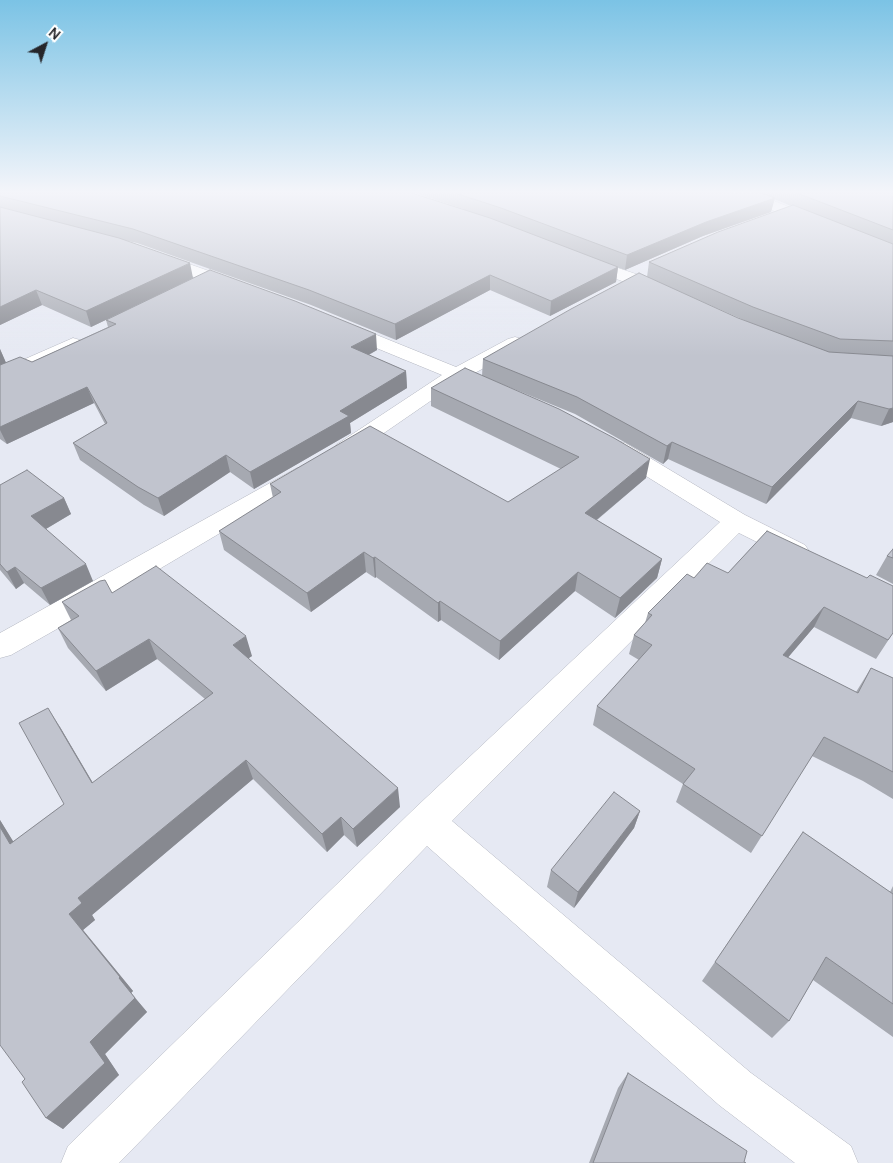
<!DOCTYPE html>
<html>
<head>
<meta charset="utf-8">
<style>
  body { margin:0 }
  #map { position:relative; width:893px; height:1163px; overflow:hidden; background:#e6e9f3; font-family:Manrope,sans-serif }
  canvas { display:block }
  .north { position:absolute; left:20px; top:20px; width:50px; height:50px; -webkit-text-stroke:4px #fff; paint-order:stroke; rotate:40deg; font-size:14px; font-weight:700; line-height:20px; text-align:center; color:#26262a }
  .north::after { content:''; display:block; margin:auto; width:18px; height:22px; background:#26262a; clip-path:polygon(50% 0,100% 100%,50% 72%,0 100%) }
</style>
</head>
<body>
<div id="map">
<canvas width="893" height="1163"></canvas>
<div class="north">N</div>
</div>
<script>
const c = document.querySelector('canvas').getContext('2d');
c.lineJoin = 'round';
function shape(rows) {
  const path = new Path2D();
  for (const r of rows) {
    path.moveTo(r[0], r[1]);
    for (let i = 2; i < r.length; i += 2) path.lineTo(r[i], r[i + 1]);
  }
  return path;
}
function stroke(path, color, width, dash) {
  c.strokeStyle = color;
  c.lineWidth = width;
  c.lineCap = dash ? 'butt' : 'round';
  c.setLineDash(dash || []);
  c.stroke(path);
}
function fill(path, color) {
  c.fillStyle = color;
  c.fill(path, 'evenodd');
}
const street = shape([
  [735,193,754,193,822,220,824,223,822,226,817,227,812,226,737,196,735,193],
  [155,252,243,283,245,287,243,291,231,291,149,260,147,257,149,254,155,252],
  [582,256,642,276,669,288,672,292,669,296,663,297,657,296,630,284,576,264,574,261,576,258,582,256],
  [342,321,456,367,508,339,515,337,522,339,524,343,522,347,473,374,497,384,500,388,497,392,490,394,483,392,458,382,352,455,344,457,336,455,333,450,336,445,442,375,335,331,333,327,335,323,342,321],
  [73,338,80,340,83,344,80,348,0,383,0,370,73,338],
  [617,441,625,443,745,515,805,545,809,551,805,557,796,560,787,557,739,533,452,821,751,1073,851,1146,858,1163,795,1163,719,1105,427,846,119,1163,61,1163,68,1146,413,810,720,522,609,453,606,448,609,443,617,441],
  [305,466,313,468,317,473,313,478,85,613,11,655,0,658,0,633,297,468,305,466]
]);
stroke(street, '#b3b6c0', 1);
fill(street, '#fff');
fill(shape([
  [0,193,463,209,415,193,893,193,893,422,881,426,851,418,766,504,668,459,663,464,575,414,482,376,483,359,647,277,649,262,791,206,774,199,771,212,703,236,625,270,608,264,618,267,616,282,550,316,490,290,396,340,311,305,137,243,123,240,193,278,377,350,369,355,406,371,407,388,350,423,351,433,254,489,230,472,164,516,144,505,80,460,73,443,105,424,94,403,7,444,0,439,0,349,6,363,32,362,108,327,106,320,133,307,91,327,42,305,0,325],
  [685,294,746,321,738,318],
  [431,388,646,478,597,520,662,559,657,578,615,618,575,591,499,660,441,620,438,622,376,577,375,578,366,572,311,612,224,550,219,531,273,498,270,484,508,502,561,469,431,406],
  [0,485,64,498,71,514,46,529,93,581,50,605,24,583,16,589,0,570],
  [767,531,893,633,876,659,814,627,788,657,856,692,871,668,893,678,893,799,863,781,812,756,751,853,676,802,683,784,593,725,597,706,639,660,629,654,634,635,645,623,648,613,694,578,728,573],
  [893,549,893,584,876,575,887,556],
  [112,593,252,656,248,658,400,807,357,847,344,835,327,852,253,779,92,915,95,920,83,930,133,991,131,993,147,1012,105,1054,119,1075,63,1129,46,1118,25,1079,0,820,13,842,64,804,60,727,93,783,205,699,157,659,106,691,68,648,58,628,71,620,62,602],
  [640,811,634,828,574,908,547,887,551,870],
  [803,832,890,892,893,886,893,1037,813,980,789,1021,772,1038,702,981],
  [628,1073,744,1162,746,1163,589,1163,618,1088]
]), '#a6a9b1');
fill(shape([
  [775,198,771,212,703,236,625,270,627,255,706,222],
  [190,263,193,278,91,327,86,311],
  [618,267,616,282,550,316,551,301],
  [490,275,490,290,396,340,395,324],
  [36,290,42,305,0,325,0,307],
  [376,334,377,350,353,363,351,347],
  [0,349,7,365,0,369],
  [406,371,407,388,350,423,351,433,254,489,250,472,340,411],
  [87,387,94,403,7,444,0,430,0,427],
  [858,401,851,418,766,504,772,487],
  [893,408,893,422,881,426,889,409],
  [672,442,668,459,663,464,667,446],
  [226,455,230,472,164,516,158,498],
  [650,459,646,478,582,532,585,513],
  [64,498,71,514,39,533,31,516],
  [364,552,366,572,311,612,307,593],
  [375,557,376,577,375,578,373,558],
  [662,559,657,578,615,618,620,598],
  [86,564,93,581,50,605,41,588],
  [15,567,24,583,16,589,7,572],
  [578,572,575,591,499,660,500,641],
  [440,601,441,620,438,622,438,603],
  [824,607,814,627,774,674,783,655],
  [246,636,252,656,239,665,233,645],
  [149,639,157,659,106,691,96,671],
  [48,708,60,727,104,802,92,783],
  [246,760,253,779,92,915,95,920,83,930,133,991,131,993,147,1012,105,1054,119,1075,63,1129,46,1118,90,1042,119,978,69,914,78,898],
  [398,788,400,807,357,847,353,829],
  [640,811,634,828,574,908,578,892],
  [341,817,344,835,327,852,322,834],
  [0,820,26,862,10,844,0,827]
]), '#878990');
const building = shape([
  [0,193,412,193,490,218,618,267,551,301,490,275,395,324,309,290,133,229,0,196,0,193],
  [455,193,761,193,775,198,706,222,627,255,501,208,455,193],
  [797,193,893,193,893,230,797,193],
  [793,205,893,244,893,341,840,339,753,307,649,262,718,232,793,205],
  [0,207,119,238,190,263,86,311,36,290,0,307,0,207],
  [210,270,295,301,376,334,351,347,406,371,340,411,349,416,250,472,226,455,158,498,138,487,73,443,107,423,87,387,0,427,0,365,20,357,32,362,116,324,106,320,210,270],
  [639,273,738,318,829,352,893,356,893,408,889,409,858,401,772,487,672,442,667,446,577,397,483,359,571,309,639,273],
  [465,368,559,409,614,438,650,459,585,513,662,559,620,598,578,572,500,641,440,601,438,603,375,557,373,558,364,552,307,593,219,531,281,492,270,484,370,426,508,502,579,457,431,388,465,368],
  [27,470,64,498,31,516,86,564,41,588,15,567,7,572,0,564,0,485,27,470],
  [767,531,867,578,870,575,893,586,893,633,888,640,824,607,783,655,858,693,871,668,893,678,893,772,876,763,824,737,762,836,683,784,695,769,597,706,652,645,634,635,652,615,648,613,687,574,694,578,707,563,728,573,767,531],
  [893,549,893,558,887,556,893,549],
  [156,566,246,636,233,645,398,788,353,829,341,817,322,834,246,760,78,898,82,903,69,914,120,977,119,978,135,998,90,1042,105,1063,46,1118,22,1082,25,1079,0,1045,0,827,10,844,64,804,19,723,48,708,92,783,213,693,149,639,96,671,58,628,79,616,62,602,100,581,105,580,112,593,156,566],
  [614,792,640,811,578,892,551,870,614,792],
  [803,832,893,894,893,1004,826,957,789,1021,715,962,803,832],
  [628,1073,747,1151,744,1162,746,1163,593,1163,628,1073]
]);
fill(building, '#c1c4ce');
stroke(building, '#878990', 1);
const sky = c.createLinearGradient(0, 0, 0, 356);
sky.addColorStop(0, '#7bc3e5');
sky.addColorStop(0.54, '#f4f5fa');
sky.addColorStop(1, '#f4f5fa00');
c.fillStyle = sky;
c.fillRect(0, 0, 893, 356);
</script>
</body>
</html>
